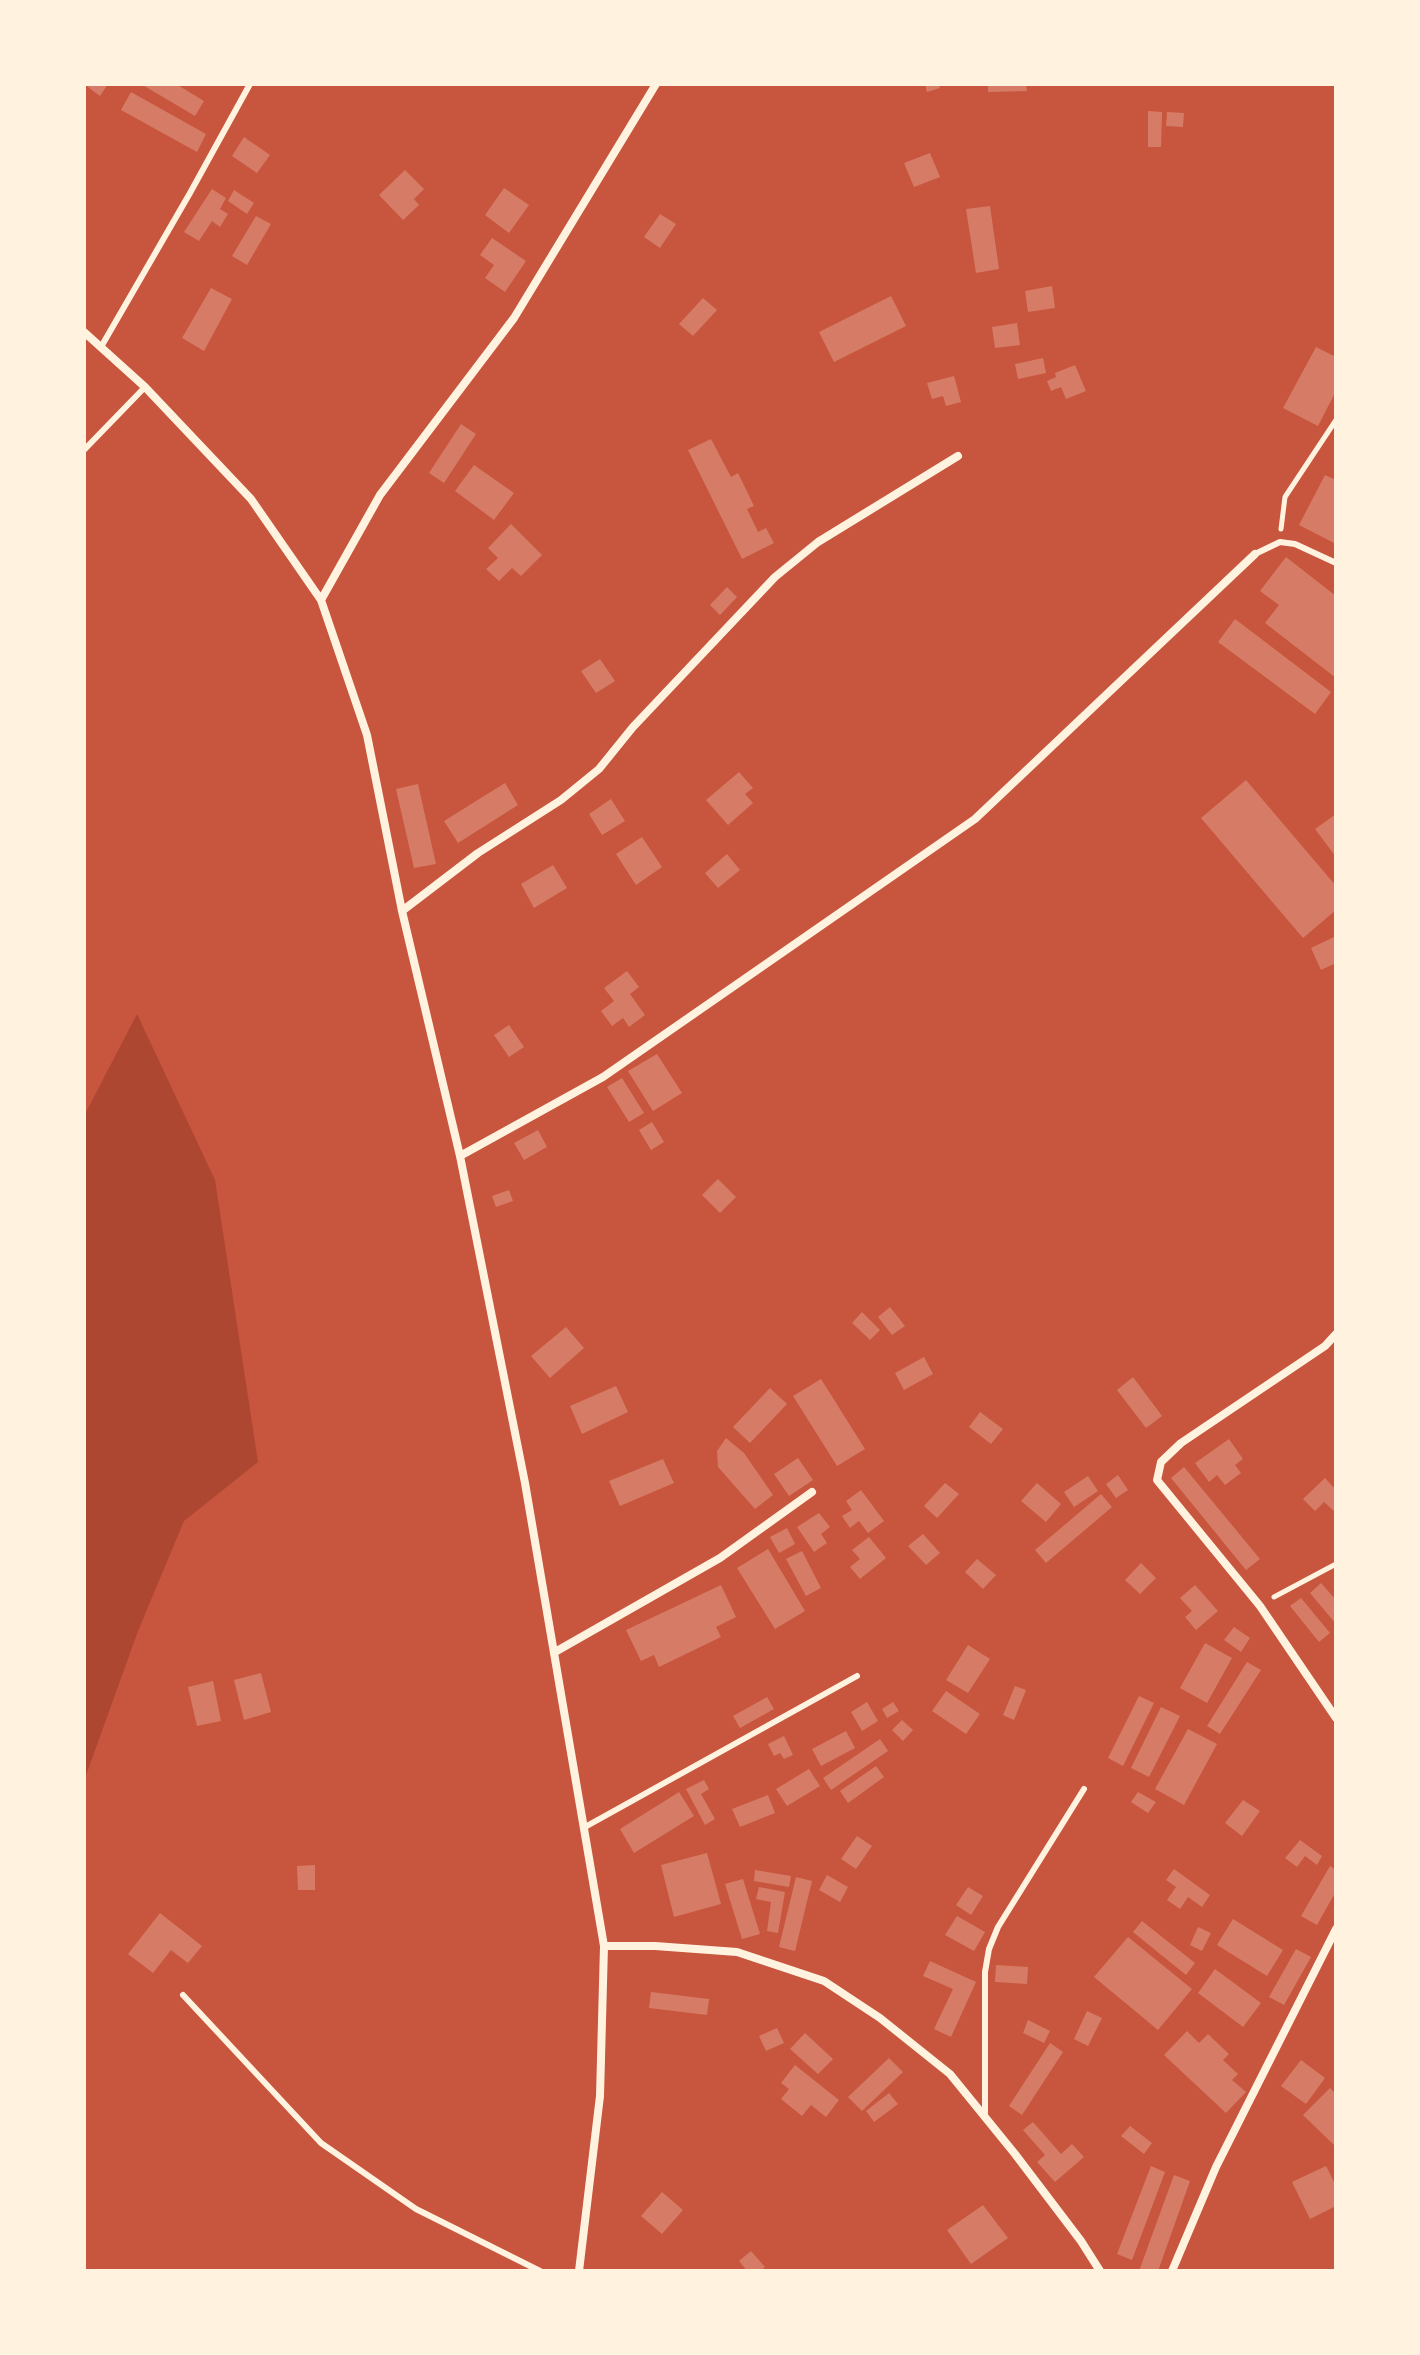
<!DOCTYPE html>
<html>
<head>
<meta charset="utf-8">
<style>
  body { margin:0 }
  #map { position:relative; width:1420px; height:2355px; overflow:hidden; background:#c8553d; font-family:Overpass,sans-serif }
  canvas { display:block }
  .frame { position:absolute; inset:0; border:86px solid #fff3e0; pointer-events:none }
</style>
</head>
<body>
<div id="map">
<canvas width="1420" height="2355"></canvas>
<div class="frame"></div>
</div>
<script>
const c = document.querySelector('canvas').getContext('2d');
c.lineJoin = 'round';
function fill(path, color) {
  c.fillStyle = color;
  c.fill(path, 'evenodd');
}
function shape(rows) {
  const path = new Path2D();
  for (const r of rows) {
    path.moveTo(r[0], r[1]);
    for (let i = 2; i < r.length; i += 2) path.lineTo(r[i], r[i + 1]);
  }
  return path;
}
function stroke(path, color, width, dash) {
  c.strokeStyle = color;
  c.lineWidth = width;
  c.lineCap = dash ? 'butt' : 'round';
  c.setLineDash(dash || []);
  c.stroke(path);
}
fill(shape([
  [137,1014,215,1180,258,1462,184,1521,138,1631,84,1781,84,1116]
]), '#ae4732');
fill(shape([
  [84,84,108,84,100,96],
  [141,84,176,84,204,101,195,116],
  [925,84,939,84,940,88,927,92],
  [988,84,1026,84,1027,91,988,92],
  [131,92,206,134,197,152,121,110],
  [1148,111,1162,112,1161,147,1148,147],
  [1167,112,1184,113,1183,127,1166,126],
  [244,137,270,155,257,173,232,156],
  [930,153,940,177,914,187,904,163],
  [405,170,424,189,414,199,419,205,403,220,379,195],
  [504,188,529,205,509,233,485,215],
  [212,189,226,198,220,209,228,214,220,227,212,221,199,241,184,232],
  [234,190,254,203,247,214,228,201],
  [990,206,999,269,976,273,966,209],
  [660,214,676,224,660,248,644,237],
  [256,216,271,224,247,265,232,256],
  [492,238,526,261,505,292,485,278,494,265,480,255],
  [1052,286,1055,308,1028,312,1025,291],
  [211,288,232,299,204,351,182,338],
  [891,296,906,326,834,362,819,332],
  [703,298,717,310,693,336,679,324],
  [1017,323,1020,345,995,348,992,327],
  [1316,347,1336,357,1336,391,1318,426,1283,408],
  [1043,358,1046,373,1018,379,1015,364],
  [1075,365,1086,391,1066,399,1061,387,1051,391,1047,381,1056,377,1055,373],
  [954,376,961,402,946,406,943,396,932,399,927,383],
  [461,424,476,434,444,483,429,473],
  [711,439,731,477,738,473,754,506,747,509,758,532,766,528,774,543,742,559,688,450],
  [474,465,514,493,494,520,455,491],
  [1325,475,1336,480,1336,544,1299,525],
  [511,524,542,555,521,576,512,568,499,581,486,569,498,558,488,548],
  [1286,557,1336,596,1336,678,1265,623,1279,605,1260,591],
  [727,587,737,597,720,615,710,605],
  [1235,619,1331,692,1315,714,1218,642],
  [600,659,615,681,596,693,581,671],
  [739,772,753,788,745,794,753,803,728,825,706,800],
  [1246,780,1336,886,1336,910,1303,938,1201,818],
  [505,783,518,805,458,843,444,821],
  [418,784,436,864,414,868,396,789],
  [611,799,625,821,602,835,589,814],
  [1336,814,1336,857,1315,829],
  [642,837,662,867,636,885,616,854],
  [727,854,740,870,718,888,705,873],
  [553,865,567,888,534,908,521,884],
  [1336,936,1336,963,1321,970,1311,948],
  [627,971,639,987,630,994,645,1015,629,1027,623,1018,612,1026,601,1011,614,1001,604,988],
  [509,1025,524,1047,509,1057,494,1035],
  [657,1054,682,1093,653,1111,628,1071],
  [622,1078,644,1113,629,1122,607,1087],
  [652,1122,664,1142,651,1150,639,1130],
  [538,1130,547,1147,524,1160,514,1143],
  [718,1179,736,1197,720,1213,702,1195],
  [509,1190,513,1201,496,1207,492,1196],
  [890,1307,905,1326,892,1335,878,1317],
  [862,1312,880,1330,870,1340,852,1323],
  [566,1327,584,1348,550,1378,531,1356],
  [924,1357,933,1374,904,1390,895,1373],
  [1133,1377,1162,1416,1146,1428,1117,1390],
  [821,1379,865,1449,837,1466,793,1396],
  [616,1386,628,1412,582,1434,570,1406],
  [770,1388,787,1404,750,1443,733,1427],
  [980,1412,1003,1429,991,1444,969,1427],
  [726,1438,744,1453,773,1495,755,1509,718,1467,717,1451],
  [1229,1439,1243,1459,1235,1465,1241,1473,1225,1485,1217,1475,1209,1482,1195,1463],
  [798,1458,813,1480,789,1496,774,1474],
  [663,1459,674,1483,620,1506,609,1481],
  [1184,1467,1260,1559,1246,1570,1171,1478],
  [1118,1475,1128,1490,1116,1498,1106,1484],
  [1088,1476,1098,1491,1074,1507,1064,1492],
  [1325,1478,1336,1490,1334,1511,1324,1502,1315,1511,1303,1499],
  [945,1483,959,1494,937,1518,924,1506],
  [1037,1483,1061,1504,1046,1522,1021,1501],
  [861,1490,884,1521,868,1533,859,1521,850,1528,842,1516,852,1510,846,1501],
  [1101,1494,1112,1507,1046,1563,1035,1550],
  [819,1513,830,1527,821,1534,827,1543,814,1552,797,1527],
  [787,1528,795,1544,779,1553,770,1537],
  [923,1534,940,1553,926,1565,908,1546],
  [869,1537,886,1558,860,1579,850,1567,860,1559,852,1550],
  [768,1549,805,1611,775,1629,737,1568],
  [802,1551,821,1588,806,1596,786,1559],
  [977,1559,996,1575,983,1589,965,1572],
  [1141,1563,1156,1578,1140,1594,1125,1580],
  [1321,1583,1336,1600,1336,1624,1310,1593],
  [721,1585,736,1617,716,1627,721,1637,659,1667,654,1655,641,1661,626,1630],
  [1195,1585,1218,1611,1196,1630,1185,1617,1192,1611,1180,1598],
  [1301,1598,1330,1633,1319,1642,1290,1606],
  [1234,1627,1250,1638,1241,1652,1224,1640],
  [1205,1643,1232,1658,1207,1703,1180,1688],
  [968,1645,990,1659,968,1693,946,1680],
  [1247,1662,1261,1670,1220,1734,1207,1726],
  [261,1673,271,1712,244,1720,234,1680],
  [213,1681,221,1721,197,1726,188,1687],
  [1015,1686,1026,1690,1014,1720,1003,1715],
  [946,1691,980,1714,966,1734,932,1711],
  [1139,1696,1154,1703,1123,1766,1108,1758],
  [767,1697,774,1709,740,1728,733,1716],
  [867,1702,878,1721,862,1731,851,1712],
  [893,1702,899,1711,887,1718,882,1709],
  [1161,1707,1180,1716,1149,1777,1131,1768],
  [902,1720,913,1730,903,1741,892,1730],
  [1188,1729,1217,1744,1184,1805,1155,1789],
  [846,1731,855,1748,821,1766,812,1749],
  [784,1736,793,1755,784,1759,780,1753,774,1756,768,1744],
  [880,1739,888,1751,831,1790,823,1778],
  [876,1766,884,1777,848,1803,840,1791],
  [809,1769,820,1786,787,1806,776,1789],
  [704,1780,709,1789,701,1794,715,1819,705,1825,686,1789],
  [679,1792,694,1816,634,1853,620,1829],
  [1138,1792,1156,1802,1148,1813,1131,1802],
  [768,1795,775,1813,740,1827,732,1809],
  [1243,1800,1260,1811,1242,1836,1225,1823],
  [857,1836,872,1846,856,1869,841,1859],
  [1300,1840,1322,1856,1317,1865,1305,1856,1297,1867,1285,1858],
  [707,1853,721,1904,674,1917,661,1865],
  [315,1865,315,1890,298,1890,297,1866],
  [1330,1866,1336,1870,1336,1891,1317,1925,1301,1916],
  [1174,1869,1210,1895,1202,1907,1188,1897,1180,1909,1167,1900,1176,1887,1166,1880],
  [755,1870,791,1876,789,1887,754,1881],
  [827,1875,848,1887,840,1902,819,1890],
  [796,1877,812,1881,795,1951,779,1947],
  [743,1879,760,1934,742,1939,725,1884],
  [759,1887,785,1892,778,1933,767,1931,771,1902,756,1899],
  [968,1887,983,1896,971,1915,956,1905],
  [160,1913,202,1946,188,1963,171,1950,153,1973,128,1954],
  [957,1916,985,1932,974,1951,945,1935],
  [1233,1919,1283,1950,1267,1976,1217,1945],
  [1142,1921,1195,1963,1186,1975,1133,1932],
  [1198,1927,1211,1933,1202,1951,1190,1945],
  [1128,1937,1192,1989,1158,2030,1094,1977],
  [1296,1949,1311,1957,1284,2005,1269,1997],
  [930,1961,976,1982,951,2037,934,2029,953,1989,923,1976],
  [996,1965,1028,1967,1027,1984,995,1982],
  [1215,1969,1261,2003,1243,2027,1198,1993],
  [651,1992,709,1999,707,2015,649,2008],
  [1087,2011,1102,2018,1088,2046,1074,2039],
  [1028,2020,1050,2031,1044,2043,1023,2033],
  [777,2028,784,2043,766,2051,759,2036],
  [1187,2031,1199,2043,1208,2034,1229,2054,1223,2060,1238,2074,1232,2080,1246,2092,1226,2113,1164,2055],
  [805,2033,833,2059,818,2074,790,2049],
  [1050,2043,1063,2052,1022,2115,1009,2106],
  [889,2058,903,2072,862,2111,848,2097],
  [1301,2060,1325,2078,1306,2104,1281,2086],
  [795,2065,839,2100,826,2117,811,2105,802,2116,781,2099,789,2089,781,2083],
  [1330,2088,1336,2094,1336,2147,1303,2115],
  [889,2093,898,2104,874,2122,866,2111],
  [1033,2122,1061,2154,1072,2144,1084,2157,1055,2182,1037,2162,1045,2155,1023,2130],
  [1130,2126,1152,2143,1144,2154,1121,2136],
  [1151,2166,1165,2172,1132,2260,1117,2254],
  [1326,2166,1336,2186,1336,2206,1310,2219,1292,2182],
  [1174,2175,1190,2181,1158,2271,1139,2271],
  [662,2192,683,2210,662,2234,641,2216],
  [983,2205,1008,2238,971,2264,947,2230],
  [751,2251,765,2267,760,2271,747,2271,739,2261]
]), '#d67c66');
stroke(shape([
  [1281,529,1285,497,1336,420],
  [1274,1597,1336,1564]
]), '#fff3e0', 5);
stroke(shape([
  [101,347,190,193,250,84],
  [84,450,145,387],
  [1255,554,1280,542,1295,544,1336,563],
  [585,1827,857,1676],
  [183,1995,321,2143,416,2209,540,2271],
  [985,2117,985,1972,989,1949,998,1927,1084,1789]
]), '#fff3e0', 6);
stroke(shape([
  [84,332,145,387,251,499,321,600,367,735,402,911,460,1156,525,1483,604,1946,600,2096,579,2271],
  [321,600,380,495,514,318,656,84],
  [402,911,478,853,561,800,599,769,633,727,775,577,818,542,958,456],
  [460,1156,603,1077,975,819,1255,554],
  [1336,1334,1325,1346,1181,1443,1161,1462,1157,1480,1260,1606,1336,1718],
  [555,1652,720,1558,812,1492],
  [604,1946,655,1946,737,1952,824,1981,880,2018,950,2074,1015,2154,1081,2241,1100,2271],
  [1172,2271,1216,2167,1336,1929]
]), '#fff3e0', 8);
</script>
</body>
</html>
